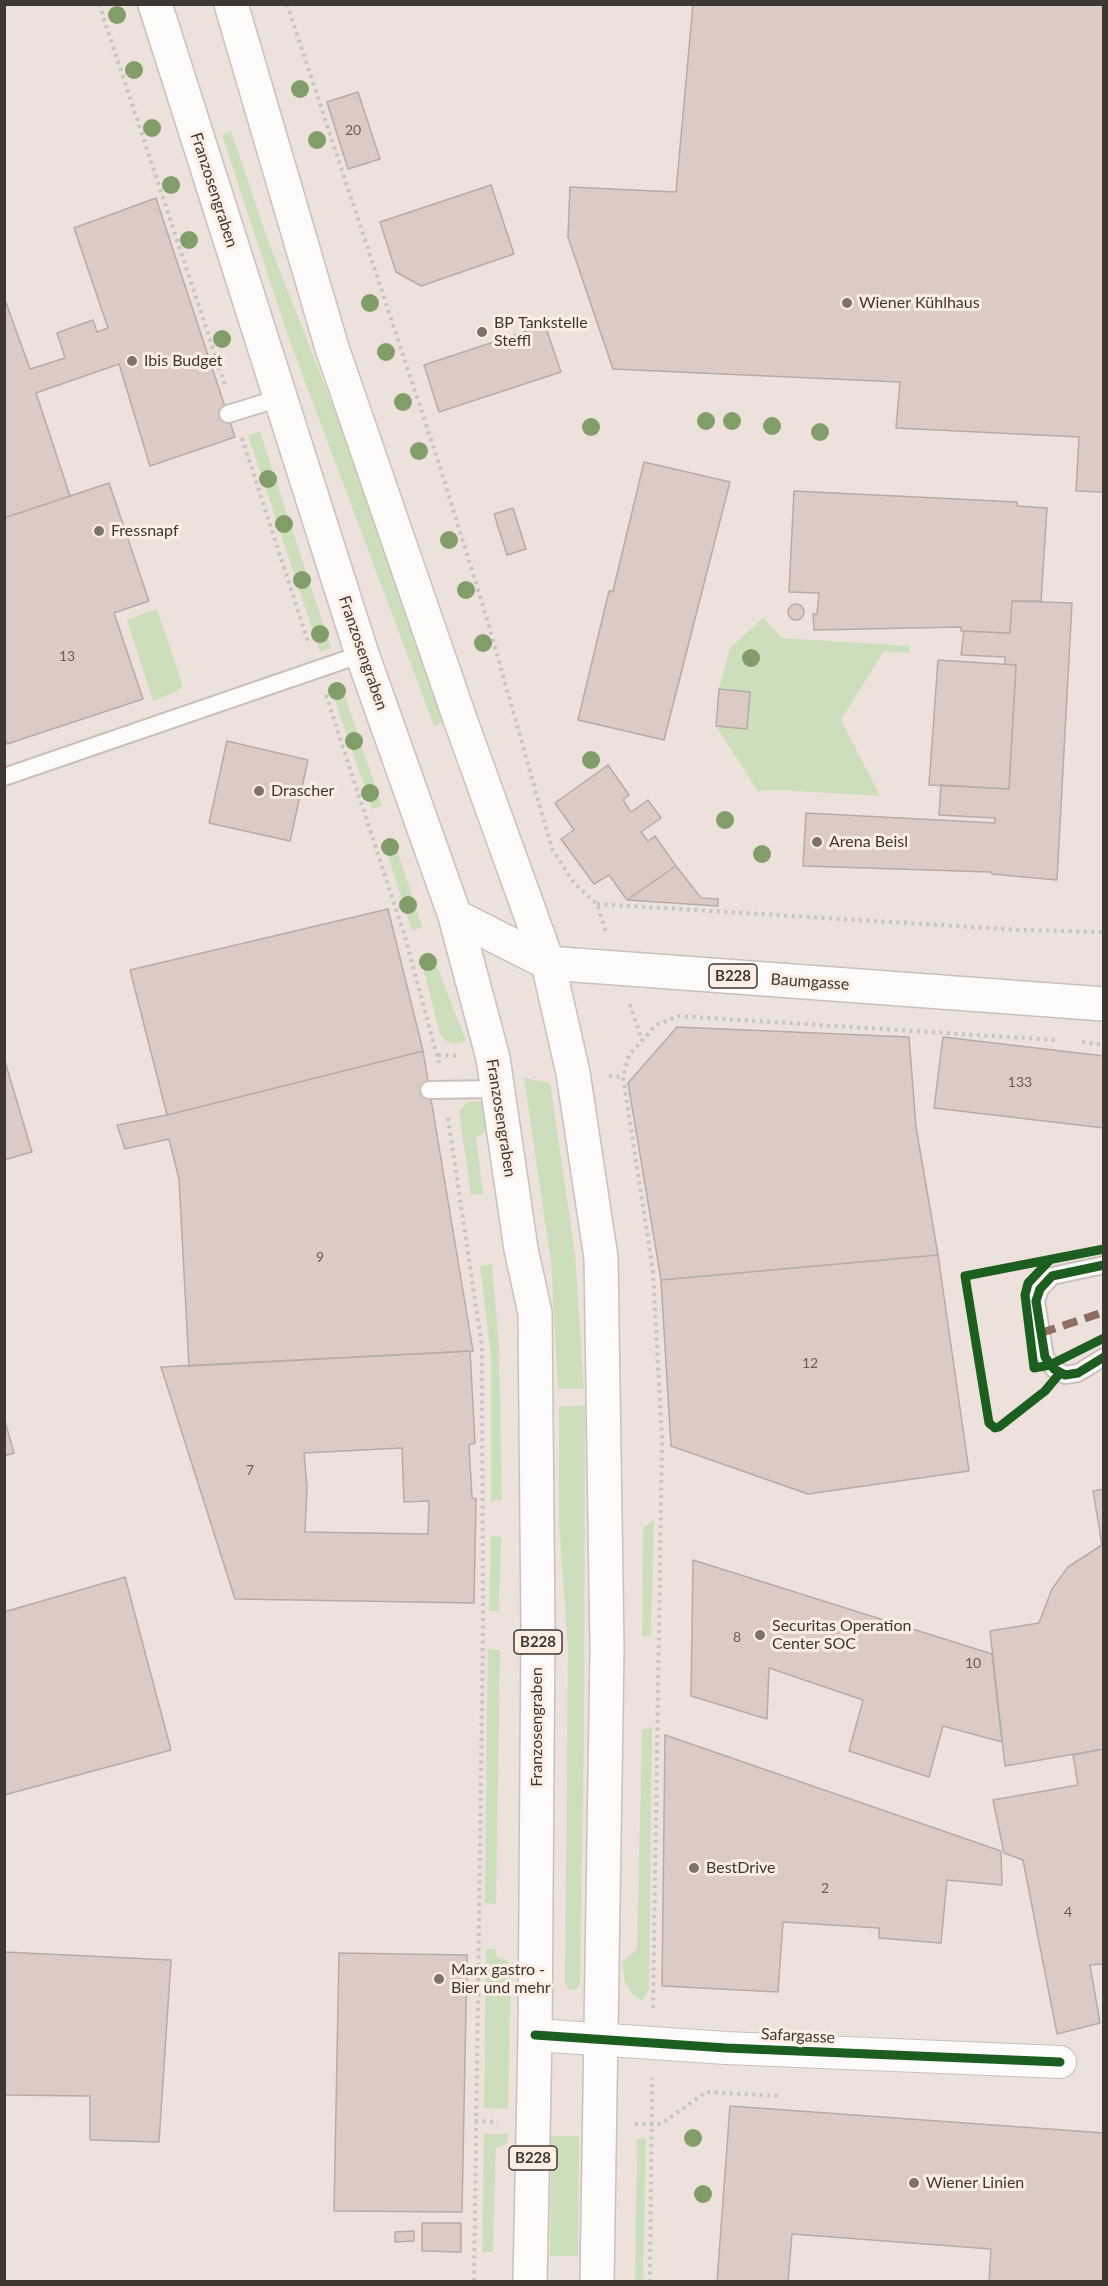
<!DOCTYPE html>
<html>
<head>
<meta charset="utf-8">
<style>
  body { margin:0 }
  #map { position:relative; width:1108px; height:2286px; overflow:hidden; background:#ede2db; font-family:Lato,sans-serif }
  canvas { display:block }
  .frame { position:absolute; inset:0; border:6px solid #3f3732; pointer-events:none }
</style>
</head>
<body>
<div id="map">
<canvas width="1108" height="2286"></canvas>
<div class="frame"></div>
</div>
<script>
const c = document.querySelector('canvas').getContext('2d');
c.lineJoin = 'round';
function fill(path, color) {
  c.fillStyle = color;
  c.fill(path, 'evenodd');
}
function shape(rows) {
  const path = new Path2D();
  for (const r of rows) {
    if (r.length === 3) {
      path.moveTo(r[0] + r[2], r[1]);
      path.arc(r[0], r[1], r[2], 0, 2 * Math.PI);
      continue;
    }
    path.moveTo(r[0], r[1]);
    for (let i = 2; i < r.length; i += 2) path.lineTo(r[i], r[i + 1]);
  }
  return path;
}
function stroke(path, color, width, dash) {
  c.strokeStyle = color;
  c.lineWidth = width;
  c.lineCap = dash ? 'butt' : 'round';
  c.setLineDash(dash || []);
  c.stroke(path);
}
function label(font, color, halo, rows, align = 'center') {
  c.font = font + ' Lato,sans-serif';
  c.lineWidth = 6;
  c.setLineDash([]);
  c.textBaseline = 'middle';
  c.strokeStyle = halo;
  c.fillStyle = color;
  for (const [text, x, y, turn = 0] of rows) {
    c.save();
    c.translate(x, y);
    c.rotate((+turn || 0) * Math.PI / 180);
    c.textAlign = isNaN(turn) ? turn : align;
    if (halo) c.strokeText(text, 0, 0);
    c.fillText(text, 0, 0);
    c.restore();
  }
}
fill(shape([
  [231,131,266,235,368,496,443,723,434,726,289,339,222,135],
  [260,432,331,648,320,652,248,435],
  [157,609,183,686,176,692,153,701,127,620],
  [763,618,782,638,910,646,909,653,884,651,841,720,880,796,779,790,758,791,716,726,747,728,750,692,719,689,730,648],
  [340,682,382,806,372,809,330,686],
  [395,843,422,927,412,931,385,846],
  [426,952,432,953,466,1041,455,1044,447,1042,440,1034,420,956],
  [524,1078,550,1083,575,1253,584,1389,558,1389,551,1262],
  [482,1101,488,1127,483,1134,476,1137,483,1194,471,1195,459,1111,467,1102],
  [492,1264,499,1346,502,1500,491,1501,491,1356,480,1266],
  [585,1405,584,1741,580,1983,576,1990,569,1989,565,1984,568,1649,559,1524,559,1407],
  [654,1520,651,1635,642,1637,643,1528],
  [491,1536,501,1537,499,1611,489,1611],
  [488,1649,500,1650,496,1904,485,1903],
  [652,1727,649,1989,642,2001,633,1995,625,1982,622,1962,637,1949,642,1730],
  [486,1949,495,1949,497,1957,508,1961,511,1969,508,2109,484,2108],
  [484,2134,508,2134,507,2144,496,2148,493,2252,482,2252],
  [551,2136,579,2136,578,2256,550,2256],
  [637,2138,646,2139,643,2282,635,2281]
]), '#ccdebb');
const building = shape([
  [693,4,1104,4,1104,492,1076,491,1079,437,896,428,900,382,613,369,568,237,570,187,676,192,693,4],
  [358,92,380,159,348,169,327,102,358,92],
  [491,185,514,254,421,286,396,272,380,222,491,185],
  [156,198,235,437,150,466,119,364,36,393,70,496,4,518,4,297,30,369,65,358,57,333,93,320,97,332,108,328,74,228,156,198],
  [545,325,561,372,439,412,424,365,545,325],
  [644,462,730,482,664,740,578,720,609,591,613,591,644,462],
  [109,483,149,601,114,613,143,699,7,744,4,735,4,518,109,483],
  [794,491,1017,502,1017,506,1047,508,1041,601,1012,601,1010,633,961,631,961,627,814,630,813,614,817,614,819,593,789,592,794,491],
  [513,508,526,549,507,555,494,514,513,508],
  [1012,601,1072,603,1057,880,992,874,991,872,803,866,806,813,995,823,995,818,939,815,941,785,1009,789,1016,665,1005,664,1005,657,961,655,964,631,1010,633,1012,601],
  [796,612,8],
  [938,660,1016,665,1009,789,929,785,938,660],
  [719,689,750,692,747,729,716,726,719,689],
  [227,741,308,760,290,841,209,823,227,741],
  [608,765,629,795,623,800,631,812,648,800,661,818,641,832,648,841,655,836,676,866,627,900,609,875,594,884,561,839,574,830,555,803,608,765],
  [676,866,701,898,718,899,718,906,627,900,676,866],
  [388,909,423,1051,167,1115,130,970,388,909],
  [677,1027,909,1037,916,1127,938,1255,661,1280,628,1083,677,1027],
  [943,1037,1104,1056,1104,1128,934,1108,943,1037],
  [423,1051,473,1351,189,1366,179,1179,169,1139,125,1149,117,1125,167,1115,423,1051],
  [4,1058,32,1152,4,1160,4,1058],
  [938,1255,969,1471,808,1494,671,1446,661,1280,938,1255],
  [470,1351,475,1443,469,1445,472,1498,476,1499,474,1603,235,1599,161,1367,470,1351],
  [402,1448,404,1502,429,1501,428,1534,305,1532,307,1488,304,1453,402,1448],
  [4,1418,14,1453,4,1456,4,1418],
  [1104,1489,1104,1749,1005,1766,990,1631,1039,1623,1052,1589,1068,1567,1102,1545,1093,1491,1104,1489],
  [693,1560,992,1654,1002,1742,943,1726,929,1777,849,1751,863,1700,769,1668,767,1719,691,1696,693,1560],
  [125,1577,171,1750,4,1795,4,1612,125,1577],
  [665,1735,1001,1851,1002,1885,947,1880,941,1943,879,1938,879,1928,783,1922,778,1992,662,1986,665,1735],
  [1104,1749,1104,1964,1090,1965,1100,2023,1057,2034,1023,1860,1004,1853,993,1800,1078,1785,1073,1755,1104,1749],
  [4,1952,171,1960,159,2142,90,2140,90,2096,4,2095,4,1952],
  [339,1953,467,1955,462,2212,334,2211,339,1953],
  [730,2106,1104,2133,1104,2282,989,2282,991,2249,792,2234,788,2282,717,2282,730,2106],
  [422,2223,461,2223,461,2252,422,2251,422,2223],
  [414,2231,414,2241,395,2242,395,2232,414,2231]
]);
fill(building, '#dbcbc4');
stroke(building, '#b4aca7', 1.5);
const lane = shape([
  [228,414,280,398],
  [4,777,362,654],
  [429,1090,497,1089],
  [1104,1265,1052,1276,1040,1289,1036,1301,1045,1357,1054,1369,1065,1375,1078,1373,1104,1357]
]);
const street = shape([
  [535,2035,726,2048,1060,2062]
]);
const primary = shape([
  [155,4,362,654,455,916,493,1058,521,1249,535,1313,538,1629,535,2035,530,2282],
  [231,4,332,348,460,719,548,963,573,1073,601,1258,607,1649,597,2282],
  [455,916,548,963,1104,1004]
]);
stroke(lane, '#c9c0bb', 20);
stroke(street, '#c9c0bb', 34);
stroke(primary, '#c9c0bb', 36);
stroke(shape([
  [99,4,225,385],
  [287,4,440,467,487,619,552,849,574,883,597,904,606,932],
  [242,438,308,642],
  [326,695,405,937,439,1063],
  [597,904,1020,930,1104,932],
  [630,1004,642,1041],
  [1082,1042,1104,1045],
  [438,1055,456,1056],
  [609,1076,623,1077],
  [448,1118,482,1347,483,1628,474,2282],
  [653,2008,662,1440,653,1271,623,1077,629,1055,656,1025,678,1016,1056,1040],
  [475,2121,498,2122],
  [635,2124,661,2124,706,2092,778,2096],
  [650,2282,652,2078]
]), '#c7c4c2', 4, [3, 4.5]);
stroke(lane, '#fcfbfa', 16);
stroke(street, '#fcfbfa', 32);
stroke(primary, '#fcfbfa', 33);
stroke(shape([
  [1041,1333,1104,1312]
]), '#8d6e63', 8, [15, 8]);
stroke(shape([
  [1049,1261,1028,1283,1025,1295,1034,1368,1050,1365,1104,1338],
  [1104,1265,1052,1276,1040,1289,1036,1301,1045,1357,1054,1369,1065,1375,1078,1373,1104,1357],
  [1060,1373,1045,1391,999,1427,995,1428,989,1423,965,1276,1104,1249],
  [535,2035,726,2048,1060,2062]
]), '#1b5e20', 9);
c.fillStyle = '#839d6a';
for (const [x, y] of [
  [117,15],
  [134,70],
  [300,89],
  [152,128],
  [317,140],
  [171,185],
  [189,240],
  [370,303],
  [222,339],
  [386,352],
  [403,402],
  [706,421],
  [732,421],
  [772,426],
  [591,427],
  [820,432],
  [419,451],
  [268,479],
  [284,524],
  [449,540],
  [302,580],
  [466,590],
  [320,634],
  [483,643],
  [751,658],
  [337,691],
  [354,741],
  [591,760],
  [370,793],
  [725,820],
  [390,847],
  [762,854],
  [408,905],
  [428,962],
  [693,2138],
  [703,2194]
]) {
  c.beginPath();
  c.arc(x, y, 9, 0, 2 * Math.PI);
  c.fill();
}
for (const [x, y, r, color] of [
  [847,303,6,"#7c736d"],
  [482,332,6,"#7c736d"],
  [132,361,6,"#7c736d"],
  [99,531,6,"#7c736d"],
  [259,791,6,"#7c736d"],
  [817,842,6,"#7c736d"],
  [760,1635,6,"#7c736d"],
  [694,1868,6,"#7c736d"],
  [439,1979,6,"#7c736d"],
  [914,2183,6,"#7c736d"]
]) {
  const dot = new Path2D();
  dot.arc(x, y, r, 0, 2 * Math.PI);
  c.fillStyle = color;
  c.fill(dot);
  stroke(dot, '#feeee4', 2);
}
label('14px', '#685e59', null, [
  ["20",353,130],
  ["13",67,656],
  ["133",1020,1082],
  ["9",320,1257],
  ["12",810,1363],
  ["7",250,1470],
  ["8",737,1637],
  ["10",973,1663],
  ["2",825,1888],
  ["4",1068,1912]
]);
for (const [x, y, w] of [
  [733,976,48],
  [538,1642,48],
  [533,2158,48]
]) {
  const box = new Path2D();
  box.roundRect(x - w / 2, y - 12, w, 24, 4.5);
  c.fillStyle = '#feeee4';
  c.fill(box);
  stroke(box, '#3f3732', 1.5);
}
label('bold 15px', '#3f3732', null, [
  ["B228",733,976],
  ["B228",538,1642],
  ["B228",533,2158]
]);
label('16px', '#3f3732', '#feeee4', [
  ["Franzosengraben",214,190,72],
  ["Franzosengraben",363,653,71],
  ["Baumgasse",810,982,4],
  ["Franzosengraben",501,1118,81],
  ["Franzosengraben",537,1727,-90],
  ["Safargasse",798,2036,3]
]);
label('16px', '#3f3732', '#feeee4', [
  ["Wiener Kühlhaus",859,303],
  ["BP Tankstelle",494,323],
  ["Steffl",494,341],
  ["Ibis Budget",144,361],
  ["Fressnapf",111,531],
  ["Drascher",271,791],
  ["Arena Beisl",829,842],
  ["Securitas Operation",772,1626],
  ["Center SOC",772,1644],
  ["BestDrive",706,1868],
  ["Marx gastro -",451,1970],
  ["Bier und mehr",451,1988],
  ["Wiener Linien",926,2183]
], 'left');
</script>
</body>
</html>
